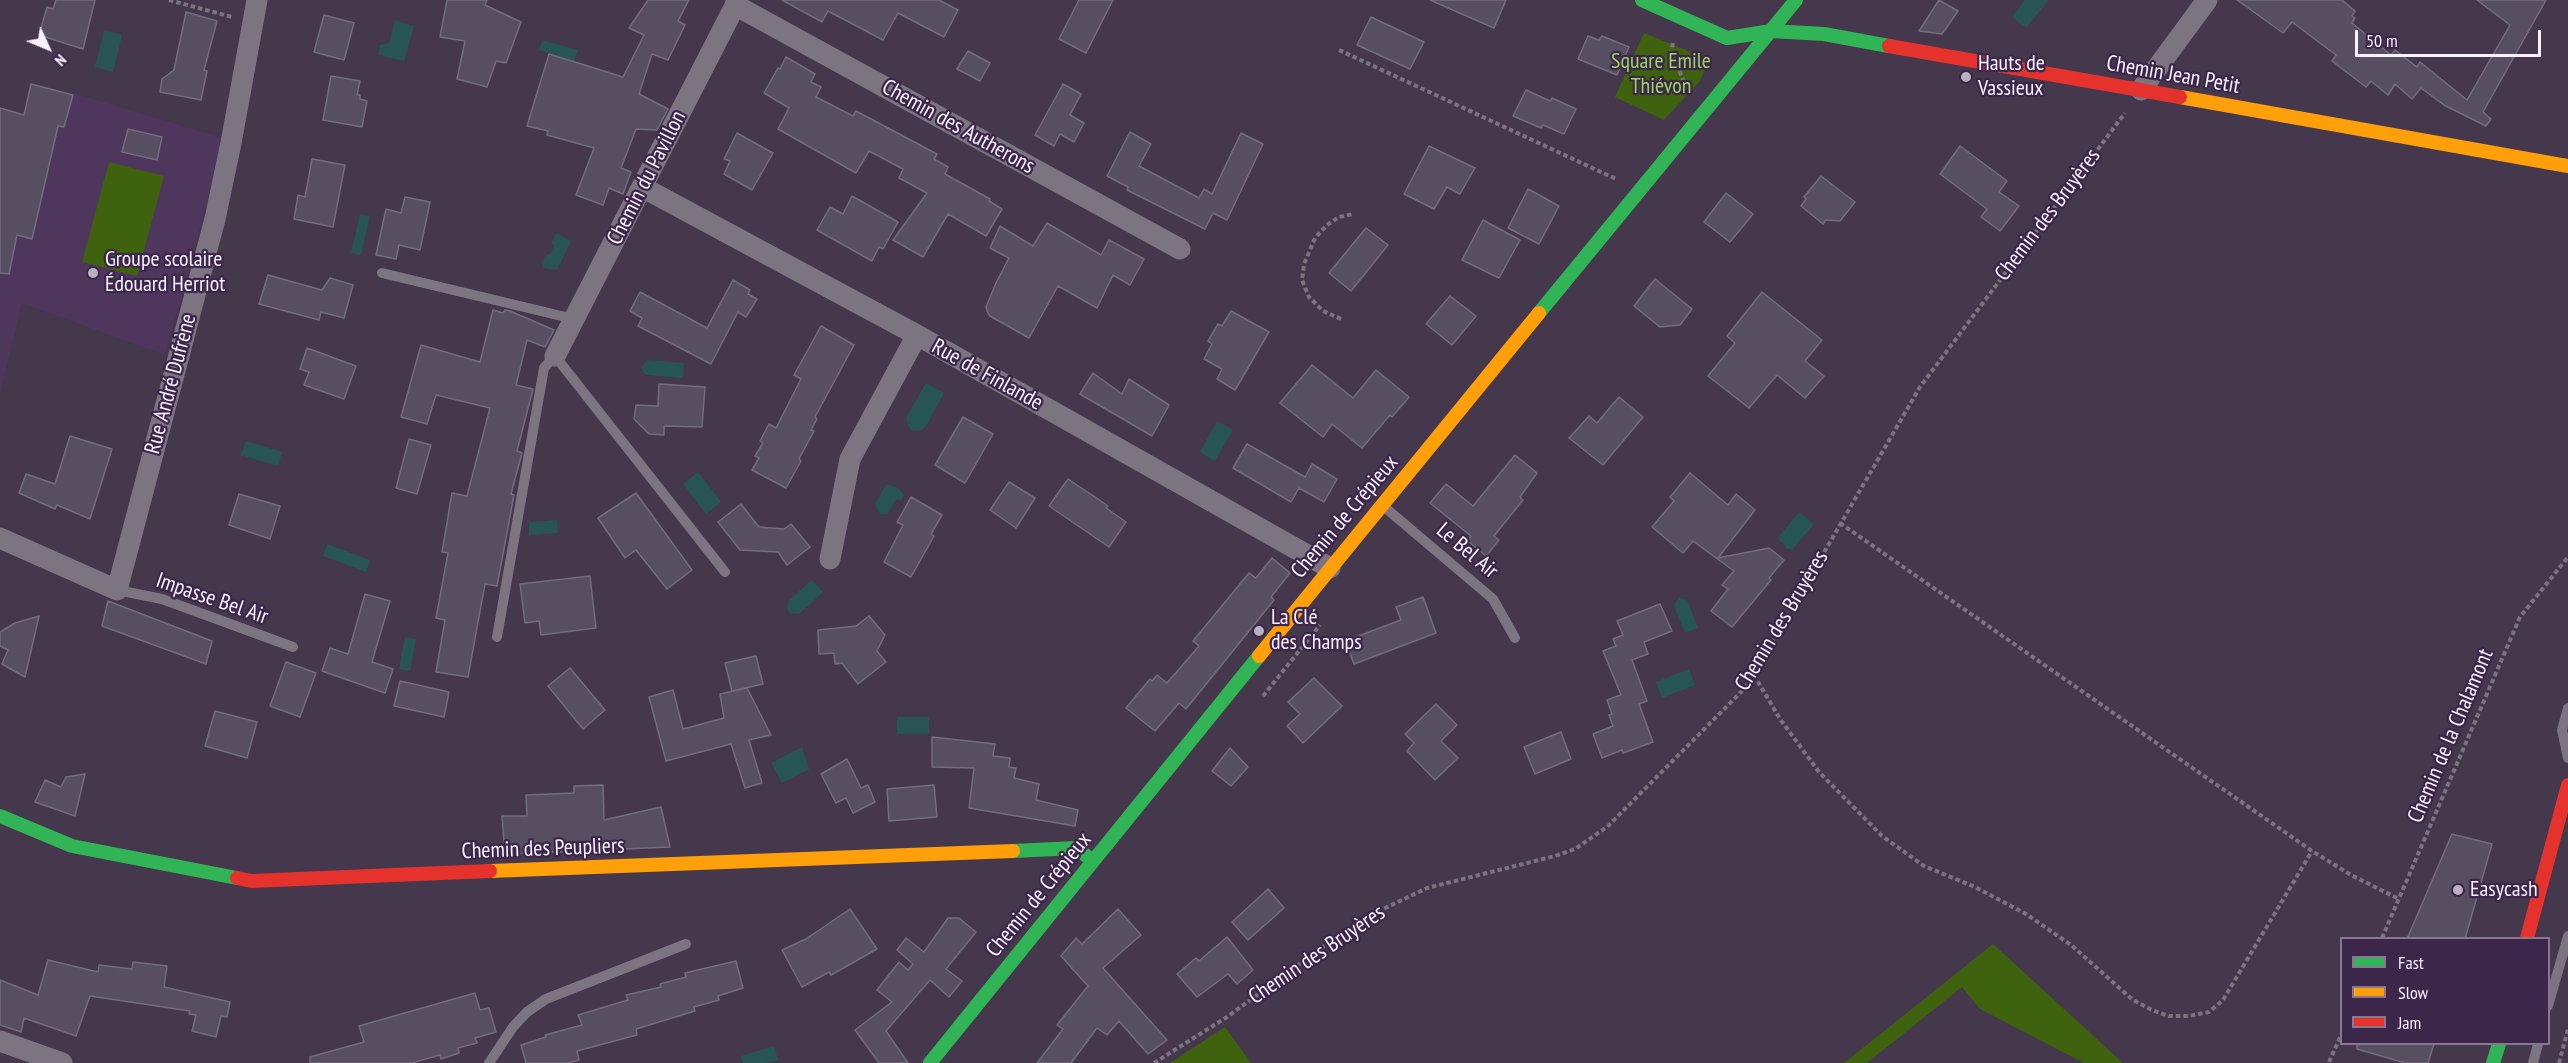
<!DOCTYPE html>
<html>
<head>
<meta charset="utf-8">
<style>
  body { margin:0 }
  #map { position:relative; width:2568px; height:1063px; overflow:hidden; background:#45384c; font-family:"PT Sans Narrow",sans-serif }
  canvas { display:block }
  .legend { position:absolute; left:2340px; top:937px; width:210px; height:108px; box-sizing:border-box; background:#3c2649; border:2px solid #877791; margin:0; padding:8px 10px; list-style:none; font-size:18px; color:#f8f0fe }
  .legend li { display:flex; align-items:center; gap:12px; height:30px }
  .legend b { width:30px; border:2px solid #877791 }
  .north { position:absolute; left:18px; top:18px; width:60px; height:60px; -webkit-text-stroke:4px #3c2649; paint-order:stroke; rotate:134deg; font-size:16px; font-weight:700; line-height:24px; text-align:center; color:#f8f0fe }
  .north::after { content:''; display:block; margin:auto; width:21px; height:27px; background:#f8f0fe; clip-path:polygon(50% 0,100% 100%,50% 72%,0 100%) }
  .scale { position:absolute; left:2355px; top:30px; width:186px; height:27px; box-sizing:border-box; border:3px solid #f8f0fe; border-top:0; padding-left:8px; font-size:18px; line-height:21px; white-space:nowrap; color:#f8f0fe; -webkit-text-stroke:4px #3c2649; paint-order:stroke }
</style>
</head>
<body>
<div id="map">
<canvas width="2568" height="1063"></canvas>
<ul class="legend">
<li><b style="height:8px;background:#30b455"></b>Fast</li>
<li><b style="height:8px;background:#ff9f0a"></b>Slow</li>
<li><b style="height:8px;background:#e5322d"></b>Jam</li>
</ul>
<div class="north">N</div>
<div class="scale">50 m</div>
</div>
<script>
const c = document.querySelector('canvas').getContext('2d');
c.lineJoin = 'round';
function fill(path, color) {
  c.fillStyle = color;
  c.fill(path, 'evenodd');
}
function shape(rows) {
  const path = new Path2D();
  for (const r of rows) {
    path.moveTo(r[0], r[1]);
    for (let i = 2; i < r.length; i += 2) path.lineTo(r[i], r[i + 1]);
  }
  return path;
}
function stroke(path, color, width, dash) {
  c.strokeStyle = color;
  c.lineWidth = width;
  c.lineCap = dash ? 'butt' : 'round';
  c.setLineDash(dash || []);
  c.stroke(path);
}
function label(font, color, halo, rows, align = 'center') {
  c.font = font + ' "PT Sans Narrow",sans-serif';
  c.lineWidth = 4.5;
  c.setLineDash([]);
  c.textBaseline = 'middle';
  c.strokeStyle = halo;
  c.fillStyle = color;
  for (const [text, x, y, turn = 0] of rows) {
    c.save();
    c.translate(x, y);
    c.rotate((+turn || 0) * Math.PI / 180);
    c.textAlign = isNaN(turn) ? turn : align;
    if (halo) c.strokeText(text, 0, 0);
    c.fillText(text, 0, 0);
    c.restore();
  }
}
fill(shape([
  [73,93,222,138,209,195,165,355,22,303,0,394,0,108,64,127]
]), '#4f365d');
fill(shape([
  [1644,33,1686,50,1699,57,1704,71,1700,81,1664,120,1615,97],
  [109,162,164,176,137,276,82,262],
  [1993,944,2123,1063,2084,1063,1980,1009,1962,987,1867,1063,1844,1063],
  [1225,1027,1251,1063,1170,1063,1196,1046]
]), '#3f620f');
fill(shape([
  [2025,0,2049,0,2026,28,2012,17],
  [395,20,414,26,404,61,378,55,380,45,389,43],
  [104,30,122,35,113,72,95,67],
  [542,40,578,50,574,61,539,50],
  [360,214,370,216,361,255,351,253],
  [556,233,571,241,557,270,543,268,544,257,551,253,554,245,551,244],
  [647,360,684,363,683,378,646,375,641,368],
  [926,383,944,393,926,426,922,430,913,431,908,426,906,418],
  [1217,421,1233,430,1215,461,1200,452],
  [246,441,282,452,278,466,241,455],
  [698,472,721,502,706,514,683,484],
  [886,484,898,488,904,495,901,501,896,499,887,514,880,514,875,505],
  [1799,512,1814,524,1792,550,1786,548,1778,538],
  [557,520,558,533,529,535,529,522],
  [327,544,370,560,366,572,323,556],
  [812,580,823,592,799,614,790,613,787,609,788,601],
  [1679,597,1687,600,1698,628,1685,633,1674,606],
  [405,637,416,639,410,671,399,669],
  [1689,669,1695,685,1662,698,1656,682],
  [897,717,929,717,929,734,897,734],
  [802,747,809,769,782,783,771,763],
  [774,1046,778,1060,766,1063,743,1063,741,1056]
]), '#275555');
const building = shape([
  [56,0,95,0,83,49,39,35,47,7,53,9,56,0],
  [447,0,487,0,485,5,521,22,506,63,496,61,487,87,457,79,465,41,440,37,447,0],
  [648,0,689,0,678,21,685,25,668,60,652,54,639,94,668,109,657,130,636,129,621,168,631,172,623,194,609,188,603,205,576,195,594,148,547,135,548,131,527,126,549,54,623,77,644,35,629,28,648,0],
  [782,0,939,0,958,10,944,37,898,13,883,40,828,11,822,22,782,0],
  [1079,0,1113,0,1086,53,1059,39,1079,0],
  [1430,0,1506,0,1494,28,1430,0],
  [1939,0,1958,11,1942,34,1919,31,1939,0],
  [2237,0,2342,0,2355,11,2352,16,2355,18,2352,23,2391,55,2395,50,2417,67,2420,62,2467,100,2510,25,2477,0,2546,0,2483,112,2491,119,2486,126,2444,105,2421,88,2412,99,2395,84,2388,95,2371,81,2366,87,2332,61,2336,55,2292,22,2283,33,2237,0],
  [186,12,217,21,204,70,207,71,201,100,160,92,162,79,174,70,186,12],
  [324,15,354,23,344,60,314,52,324,15],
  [1371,17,1424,42,1410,69,1357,45,1371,17],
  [1588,36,1599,40,1602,36,1629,47,1617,75,1578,59,1588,36],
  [968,51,990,63,980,81,957,69,968,51],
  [786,57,815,74,811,82,821,87,816,97,853,116,856,111,937,154,934,159,948,167,945,174,990,199,989,201,1002,209,986,236,948,214,923,257,893,240,927,193,899,178,903,169,869,151,856,173,778,129,789,108,764,93,778,68,780,69,786,57],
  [331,76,360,81,357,95,360,95,360,99,367,101,362,127,323,120,331,76],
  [31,84,73,95,64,127,58,126,32,239,17,235,9,274,0,273,0,108,24,115,31,84],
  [1063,84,1081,94,1070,115,1084,123,1074,142,1060,134,1054,146,1035,135,1063,84],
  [1526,90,1550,101,1552,98,1576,109,1564,134,1543,125,1541,128,1513,116,1526,90],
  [128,129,162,137,157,160,122,152,128,129],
  [1130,132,1151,144,1139,166,1199,198,1204,189,1212,194,1241,133,1263,144,1227,220,1213,213,1205,229,1127,190,1128,187,1107,176,1130,132],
  [737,133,773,153,752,190,724,174,730,161,724,159,737,133],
  [1429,146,1475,168,1460,194,1447,187,1434,209,1404,194,1429,146],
  [1960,146,2007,181,1999,192,2019,206,2000,231,1981,217,1987,209,1940,174,1960,146],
  [312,159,345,165,333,227,294,219,298,195,305,197,312,159],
  [1821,176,1855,202,1840,221,1826,220,1823,224,1801,206,1806,199,1804,197,1821,176],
  [1528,189,1559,206,1539,244,1508,228,1528,189],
  [1726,193,1753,214,1730,242,1704,222,1726,193],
  [852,196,898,222,883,249,879,247,872,261,817,230,830,207,843,214,852,196],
  [405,197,430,202,420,250,399,245,396,259,376,255,386,209,401,213,405,197],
  [1483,220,1520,240,1499,278,1462,260,1483,220],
  [1047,223,1101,255,1109,240,1144,259,1130,285,1113,275,1097,308,1058,286,1029,338,990,316,987,311,986,307,996,283,1009,258,990,248,1000,226,1033,246,1047,223],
  [1366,228,1388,245,1351,291,1329,273,1366,228],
  [268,275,322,290,330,278,353,285,344,318,321,312,319,320,259,304,268,275],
  [1655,279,1692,309,1680,325,1660,327,1634,306,1655,279],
  [733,280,750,290,748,294,757,299,746,317,738,312,711,364,638,326,642,318,630,311,640,292,707,328,733,280],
  [1762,292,1822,340,1805,361,1824,376,1805,398,1777,375,1749,408,1708,376,1735,343,1727,336,1762,292],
  [1450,296,1476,316,1452,345,1426,324,1450,296],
  [493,310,503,313,505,310,510,311,554,330,545,347,527,340,516,385,533,389,517,451,522,453,511,494,514,495,497,586,485,584,468,677,436,672,445,620,436,618,448,553,442,552,452,493,467,496,490,408,436,395,427,424,401,417,421,345,480,362,493,310],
  [1231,311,1269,332,1235,390,1217,379,1222,369,1204,359,1212,344,1208,341,1218,324,1222,326,1231,311],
  [821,326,854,345,815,417,817,419,811,430,814,431,799,459,801,461,786,488,752,470,759,458,755,456,763,443,760,441,769,424,776,428,801,379,794,375,821,326],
  [307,348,356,366,344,399,304,385,309,372,300,369,307,348],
  [1312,365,1353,398,1376,370,1409,397,1392,417,1390,415,1362,448,1332,424,1323,437,1280,403,1312,365],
  [1093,373,1122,394,1129,379,1169,405,1152,436,1080,394,1093,373],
  [659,384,705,387,702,427,664,426,664,435,649,434,634,419,636,405,658,406,659,384],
  [1619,397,1643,417,1603,465,1569,438,1589,416,1597,423,1619,397],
  [963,417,993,434,965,483,935,465,963,417],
  [70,436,112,449,90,519,57,505,55,509,19,493,26,474,55,484,70,436],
  [409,439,431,445,417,494,396,488,409,439],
  [1247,444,1305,477,1312,464,1337,479,1324,502,1299,488,1291,502,1233,468,1247,444],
  [1515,455,1537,473,1520,497,1523,500,1494,536,1499,540,1486,556,1468,541,1471,536,1430,503,1446,484,1473,506,1515,455],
  [1690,473,1728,505,1736,494,1755,510,1718,558,1769,548,1784,560,1769,578,1771,580,1732,627,1711,611,1728,589,1722,585,1734,571,1693,541,1683,553,1652,527,1674,501,1670,497,1690,473],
  [1068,479,1098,499,1108,506,1106,508,1126,522,1109,547,1049,506,1068,479],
  [1009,482,1035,498,1016,528,990,510,1009,482],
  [636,493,692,570,667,589,636,550,625,558,598,518,636,493],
  [239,494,280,506,270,539,229,525,239,494],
  [911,497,942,515,931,534,934,536,911,577,884,562,903,525,897,522,911,497],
  [741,504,759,527,784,529,791,524,810,547,787,565,778,552,740,550,718,522,741,504],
  [1272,558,1290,573,1271,597,1274,600,1186,709,1179,703,1155,731,1126,708,1150,679,1152,681,1157,675,1167,683,1199,646,1193,641,1249,573,1256,578,1272,558],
  [590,576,596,628,541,635,539,621,525,623,520,584,590,576],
  [365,594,390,601,372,662,393,669,385,693,322,671,330,648,348,654,365,594],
  [1423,597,1436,633,1354,664,1345,641,1401,620,1396,607,1423,597],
  [108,601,212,641,206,664,102,626,108,601],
  [1660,604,1672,631,1644,642,1648,654,1632,660,1647,701,1639,704,1653,742,1623,753,1622,750,1602,758,1593,734,1613,726,1609,715,1612,714,1607,700,1621,695,1603,651,1616,646,1613,639,1623,635,1617,621,1660,604],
  [39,616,34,638,25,677,2,664,8,650,0,646,0,632,15,623,39,616],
  [869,616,885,635,877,651,886,662,858,684,842,663,835,664,834,653,819,654,818,630,856,626,869,616],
  [756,656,763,684,732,691,725,663,756,656],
  [286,662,316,673,300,717,270,706,286,662],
  [570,668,605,710,583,729,548,686,570,668],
  [1314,678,1342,706,1303,743,1287,726,1300,714,1288,702,1314,678],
  [400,681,449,692,444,717,394,706,400,681],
  [747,688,771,735,749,740,762,783,745,788,731,744,666,761,649,697,673,690,683,729,724,718,720,694,747,688],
  [1436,704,1457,725,1441,741,1458,758,1435,780,1407,751,1414,743,1405,734,1436,704],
  [215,711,257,722,247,758,205,746,215,711],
  [1561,732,1571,759,1535,774,1524,747,1561,732],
  [932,737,995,744,993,756,1010,758,1009,767,1016,768,1014,778,1039,784,1036,800,1078,810,1075,826,969,808,974,768,932,767,932,737],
  [1230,748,1248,767,1231,786,1212,771,1230,748],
  [847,759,861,788,868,785,875,802,853,813,846,798,836,803,821,774,847,759],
  [85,774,75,816,35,802,45,780,61,787,66,777,85,774],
  [603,785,604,820,661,807,670,847,510,854,509,842,504,842,502,816,527,816,526,795,574,793,574,786,603,785],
  [934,785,937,817,889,821,887,789,934,785],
  [2452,834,2492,844,2465,939,2407,939,2452,834],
  [1268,889,1284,908,1248,940,1232,922,1268,889],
  [850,909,877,949,831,975,829,972,802,987,782,950,806,939,850,909],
  [1118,909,1141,935,1103,968,1167,1040,1148,1054,1119,1021,1107,1035,1097,1028,1071,1063,1037,1063,1063,1029,1057,1025,1088,986,1061,956,1076,938,1082,944,1118,909],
  [948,918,959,918,976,932,946,969,962,981,949,997,930,980,886,1031,908,1063,879,1063,855,1030,892,1002,877,990,899,962,908,970,913,964,897,950,906,938,924,952,948,918],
  [1227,937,1253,970,1237,984,1228,974,1197,997,1177,974,1196,958,1199,961,1227,937],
  [48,960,98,972,99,965,132,969,133,962,167,966,164,987,230,1002,227,1017,221,1016,216,1037,192,1031,196,1015,189,1014,190,1011,90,996,76,1036,24,1018,21,1032,0,1025,0,980,38,995,48,960],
  [736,961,743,988,718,996,719,1000,694,1007,695,1011,636,1029,637,1035,577,1051,579,1060,568,1063,526,1063,521,1045,546,1037,545,1035,582,1025,578,1015,628,1000,626,995,661,987,660,984,686,977,685,973,736,961],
  [475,993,480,1010,489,1008,496,1032,475,1038,477,1043,458,1048,459,1053,441,1059,440,1055,412,1063,310,1063,310,1057,364,1042,359,1026,475,993],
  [2357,1044,2434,1044,2428,1063,2405,1063,2357,1049,2357,1044]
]);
fill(building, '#574f61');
stroke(building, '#736c7e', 1.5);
stroke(shape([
  [169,0,232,17],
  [1673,43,1671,51,1688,92],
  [1339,50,1616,179],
  [1341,319,1323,311,1309,297,1302,280,1304,264,1315,238,1327,225,1339,217,1353,214],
  [1840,523,2312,851,2351,875,2399,899],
  [1754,675,1780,719,1819,772,1882,836,1924,866,1975,887,2026,914,2071,945,2133,1000,2152,1010,2169,1016,2189,1016,2209,1012,2223,1000,2312,851],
  [1263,696,1320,625],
  [2382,938,2520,617,2568,557],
  [2329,1062,2342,1033],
  [1154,1063,1227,1017,1335,938,1379,911,1427,888,1555,856,1575,849,1607,827,1746,687,1920,387,2125,113],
  [2559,1063,2568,1029]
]), '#7b7380', 4, [4.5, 3]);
stroke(shape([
  [382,273,574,319],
  [1382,505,1493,599,1515,638],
  [117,590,162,599,293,647],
  [497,637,544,368,555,356,725,572],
  [2568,708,2562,730,2568,758],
  [2548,1006,2568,936],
  [489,1063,513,1027,527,1012,546,999,686,944],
  [2533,1063,2538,1044]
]), '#7d7482', 10);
stroke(shape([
  [735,5,1180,249],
  [2141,90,2207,0],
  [642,187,917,335,1330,568],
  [555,356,738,0],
  [0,538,117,590,215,219,231,143,257,0],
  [830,559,850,459,917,335],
  [0,1041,62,1063]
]), '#7d7482', 21);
stroke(shape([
  [1642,0,1727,38,1771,31,1824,34,1889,46],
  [1539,313,1796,0],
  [0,816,72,846,237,878],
  [1013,851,1076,848,1093,861],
  [930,1063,1259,656],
  [2493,1063,2499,1044]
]), '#30b455', 14);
stroke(shape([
  [2180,97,2568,166],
  [1259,656,1539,313],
  [490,871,1013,851]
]), '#ff9f0a', 14);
stroke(shape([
  [1889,46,2180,97],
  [237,878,251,881,490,871],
  [2527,938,2568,785]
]), '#e5322d', 14);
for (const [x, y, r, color] of [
  [1966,77,6,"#b9b0c0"],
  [93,273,6,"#b9b0c0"],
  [1259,631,6,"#b9b0c0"],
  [2458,890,6,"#b9b0c0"]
]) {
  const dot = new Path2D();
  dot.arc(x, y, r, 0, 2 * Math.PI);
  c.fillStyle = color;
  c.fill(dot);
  stroke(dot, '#3c2649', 2);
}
label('22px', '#99d85d', '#3c2649', [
  ["Square Emile",1661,62],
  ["Thiévon",1661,87]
]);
label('22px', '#f8f0fe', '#3c2649', [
  ["Hauts de",1978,64],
  ["Vassieux",1978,89],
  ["Groupe scolaire",105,260],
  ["Édouard Herriot",105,285],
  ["La Clé",1271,618],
  ["des Champs",1271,643],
  ["Easycash",2470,890]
], 'left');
label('22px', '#f8f0fe', '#3c2649', [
  ["Chemin Jean Petit",2173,75,10],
  ["Chemin des Autherons",958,127,29],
  ["Chemin du Pavillon",647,178,-63],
  ["Chemin des Bruyères",2048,215,-53],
  ["Rue de Finlande",987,375,29],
  ["Rue André Dufrène",171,384,-75],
  ["Chemin de Crépieux",1345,517,-50],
  ["Le Bel Air",1467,551,40],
  ["Impasse Bel Air",212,599,19],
  ["Chemin des Bruyères",1782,621,-59],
  ["Chemin de la Chalamont",2451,736,-67],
  ["Chemin des Peupliers",543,849,-2],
  ["Chemin de Crépieux",1039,895,-51],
  ["Chemin des Bruyères",1317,955,-34]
]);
</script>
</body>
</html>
